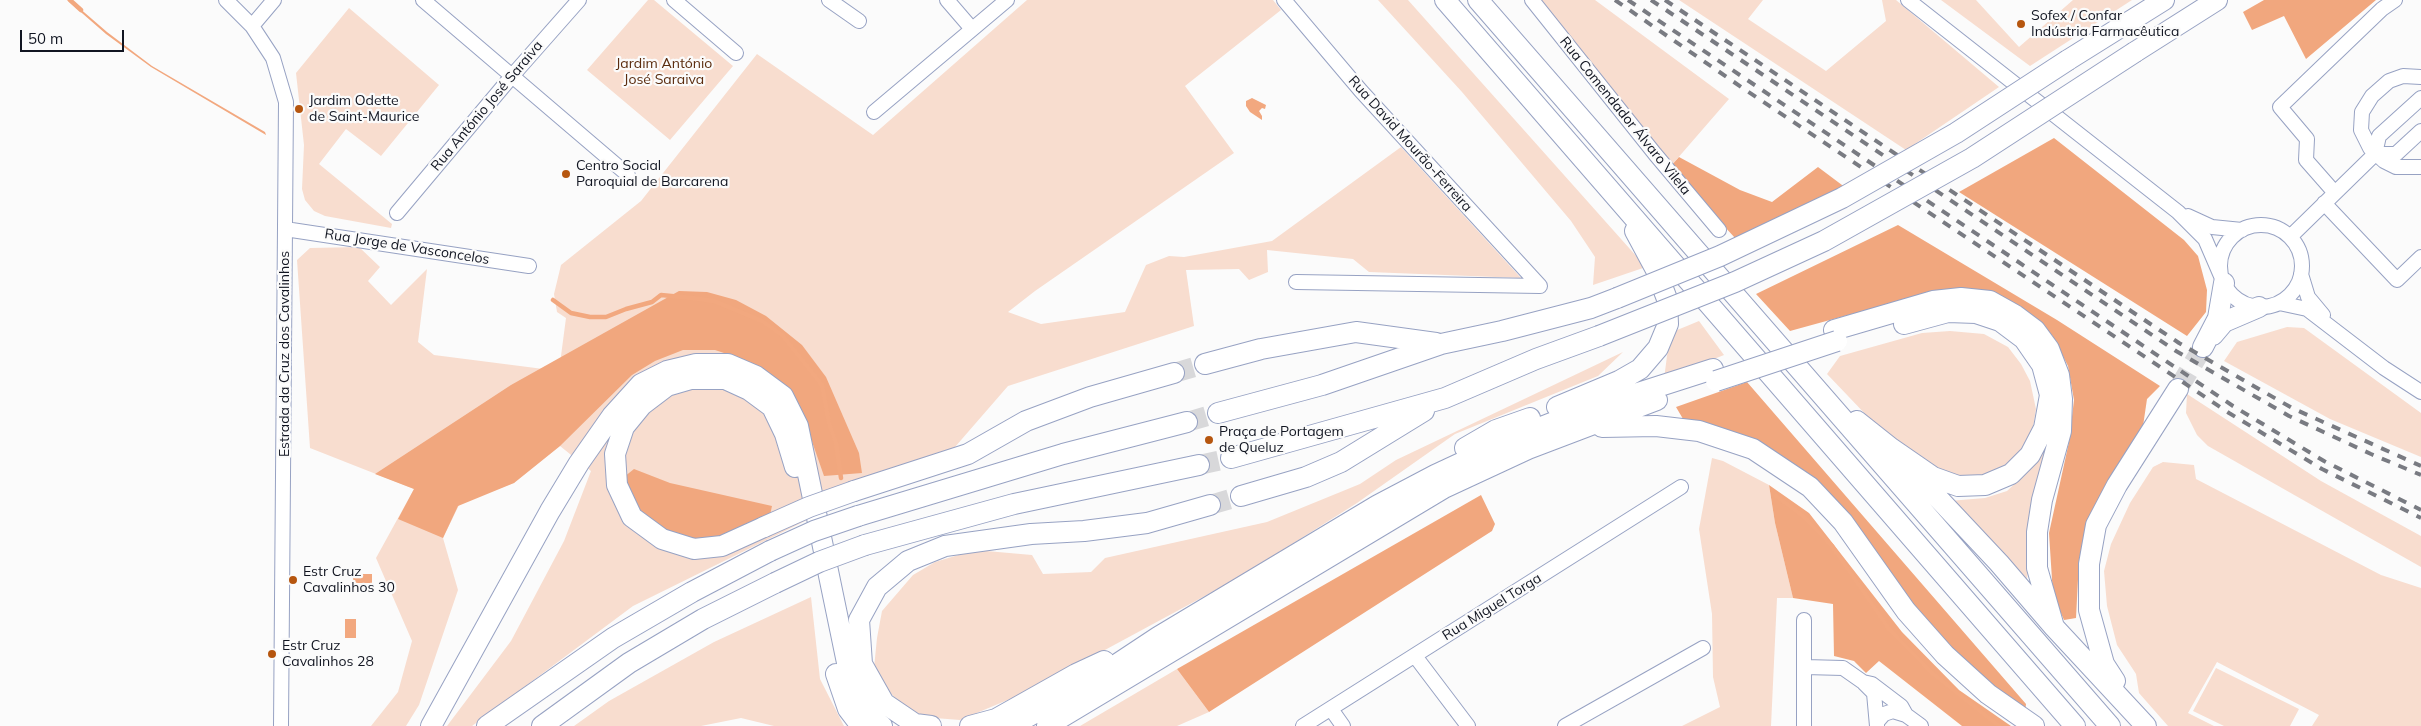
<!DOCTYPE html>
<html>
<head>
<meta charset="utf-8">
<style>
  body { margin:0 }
  #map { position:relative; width:2421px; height:726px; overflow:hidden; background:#fbfbfb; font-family:Mulish,sans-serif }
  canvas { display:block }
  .scale { position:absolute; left:20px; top:30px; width:104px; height:22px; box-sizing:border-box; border:2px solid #111521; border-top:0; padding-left:6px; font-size:15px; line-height:18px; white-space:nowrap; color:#111521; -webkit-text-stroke:4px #fbfbfb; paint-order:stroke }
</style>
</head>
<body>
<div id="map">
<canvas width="2421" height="726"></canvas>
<div class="scale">50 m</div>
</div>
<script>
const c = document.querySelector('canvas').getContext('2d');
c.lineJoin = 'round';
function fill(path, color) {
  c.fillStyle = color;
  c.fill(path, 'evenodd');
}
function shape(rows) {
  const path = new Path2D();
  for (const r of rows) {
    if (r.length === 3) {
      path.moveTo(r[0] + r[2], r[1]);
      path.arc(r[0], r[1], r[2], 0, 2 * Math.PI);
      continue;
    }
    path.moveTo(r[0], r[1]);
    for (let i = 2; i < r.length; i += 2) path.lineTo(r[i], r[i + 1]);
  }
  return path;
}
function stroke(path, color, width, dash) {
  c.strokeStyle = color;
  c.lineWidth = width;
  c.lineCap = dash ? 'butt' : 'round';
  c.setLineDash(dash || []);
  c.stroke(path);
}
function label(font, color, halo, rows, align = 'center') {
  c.font = font + ' Mulish,sans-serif';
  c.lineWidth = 4.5;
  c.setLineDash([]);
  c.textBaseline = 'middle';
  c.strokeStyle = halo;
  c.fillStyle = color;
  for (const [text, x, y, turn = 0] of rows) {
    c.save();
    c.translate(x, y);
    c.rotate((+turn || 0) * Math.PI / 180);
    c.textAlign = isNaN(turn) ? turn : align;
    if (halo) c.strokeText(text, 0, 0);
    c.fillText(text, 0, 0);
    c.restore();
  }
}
fill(shape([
  [648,0,654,0,733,66,670,140,587,70],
  [1027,0,1273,0,1281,10,1185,86,1234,153,1035,291,1008,312,1041,324,1125,312,1146,265,1169,256,1184,257,1272,241,1401,147,1521,278,1369,272,1353,259,1267,250,1268,272,1249,280,1239,269,1186,270,1194,326,1008,386,955,447,633,606,472,726,447,726,511,641,564,541,591,471,560,446,514,483,460,503,443,538,458,590,419,705,406,726,371,726,398,692,412,641,376,558,414,489,310,448,297,260,310,248,359,247,380,267,368,281,391,305,427,269,418,342,434,355,559,371,566,318,557,312,554,294,561,265,641,201,757,54,873,135],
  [1378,0,1408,0,1646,267,1593,285,1595,257,1571,221,1462,92],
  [1536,0,1595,0,1729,99,1670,167],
  [1679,0,1763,0,1748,19,1826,71,1886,21,1882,0,1896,0,1999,87,1906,150],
  [1941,0,1976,0,2019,47,2073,0,2132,0,2030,66],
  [349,8,439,85,381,156,346,129,319,164,392,224,391,228,325,216,314,211,305,200,302,189,304,145,296,73],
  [1699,321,1724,355,1664,379,1670,333],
  [2287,327,2304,328,2421,413,2421,457,2330,419,2224,361,2237,342],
  [1950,331,1984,334,2008,347,2021,364,2030,381,2036,409,2033,428,2026,446,2010,465,1991,475,1967,480,1932,471,1869,418,1827,374,1840,356,1922,333],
  [1623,352,1598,376,1455,434,1357,503,1240,577,1029,691,960,720,922,717,900,703,882,684,874,668,877,638,882,611,913,575,935,562,975,550,1032,555,1043,574,1091,572,1105,558,1267,522,1360,484,1396,460],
  [2187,394,2321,481,2421,536,2421,567,2208,446,2197,435,2186,413],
  [2041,452,2049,453,2026,584,1949,501,1985,498,2007,491,2024,475],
  [1712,458,1723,461,1769,485,1775,523,1793,598,1777,598,1771,726,1682,726,1720,707,1713,677,1712,614,1699,529],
  [2163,462,2194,465,2196,479,2381,575,2421,588,2421,726,2312,726,2319,715,2217,662,2188,713,2214,726,2168,726,2139,693,2136,674,2117,645,2107,606,2104,571,2111,544,2130,503,2153,467],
  [811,597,820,679,844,726,774,726,741,718,701,726,574,726,609,701,714,642],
  [2216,668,2299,709,2290,726,2224,726,2193,711],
  [1177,669,1209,712,1177,726,1080,726]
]), '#f8ddcf');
fill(shape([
  [2264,0,2376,0,2306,59,2284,16,2252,30,2243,12],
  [2054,138,2184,240,2198,256,2207,290,2206,312,2187,336,1959,192],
  [1679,157,1740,190,1772,202,1818,167,1846,188,1735,238,1670,167],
  [1898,225,2057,320,2160,386,2147,399,2142,433,2084,539,2079,560,2076,618,2064,620,2053,595,2049,533,2069,442,2074,400,2068,366,2052,335,2002,296,1979,293,1939,290,1790,331,1756,294],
  [679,291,707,292,736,300,766,316,802,345,826,377,859,453,862,473,824,476,799,404,777,382,739,358,715,350,683,350,655,361,632,375,560,446,514,483,458,506,443,538,398,519,414,489,375,474,511,385],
  [1747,382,2026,704,2025,714,1954,657,1817,487,1686,424,1676,407],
  [634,469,670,483,772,506,770,515,739,530,713,539,692,539,663,530,646,518,634,501,624,477],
  [1769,485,1809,513,1902,632,1959,690,2011,726,1962,726,1879,661,1866,673,1854,661,1834,656,1833,604,1793,598,1775,523],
  [1481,495,1495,524,1492,531,1209,712,1177,669]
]), '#f1a77e');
fill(shape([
  [67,0,70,0,107,32,152,66,265,132,266,135,151,67,106,34],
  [1252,98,1266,105,1265,109,1262,108,1259,111,1262,116,1262,120,1250,112,1246,106,1246,101],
  [353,574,372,574,372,583,353,583],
  [345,619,356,619,356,638,345,638]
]), '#f2a87f');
stroke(shape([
  [70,0,81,10],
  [553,300,571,313,590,317,606,317,626,309,652,302,661,295,692,298,714,301,762,321,782,335,822,385,829,423,836,443,841,478],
  [1776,496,1803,516,1832,546,1889,629,1932,673,1999,726]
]), '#f2a87f', 4.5);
stroke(shape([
  [1174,373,1205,364],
  [2178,389,2203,347],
  [1187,422,1218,413],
  [1199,465,1231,458],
  [1210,505,1241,496]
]), '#d8d8da', 20, [20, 10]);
const minor = shape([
  [226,0,252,26,273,58,286,102,281,726],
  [423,0,628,175],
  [674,0,736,53],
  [829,0,859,21],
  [947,0,972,29],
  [1284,0,1361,91,1540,286],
  [1532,0,1655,154,1719,230],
  [1908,0,2178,212,2205,239,2221,276],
  [252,26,274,0],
  [2421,77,2403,76,2389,81,2372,96,2362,112,2361,130,2370,148,2384,161,2396,167,2421,167],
  [874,112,1007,0],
  [2375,154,2396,154,2421,131],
  [2335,193,2306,160,2307,139,2280,107,2382,9,2395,0],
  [2324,203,2397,280,2421,257],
  [397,213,512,76,579,0],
  [2188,216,2212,227,2242,230],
  [2261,266,41],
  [285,229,529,266],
  [2290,237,2375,154,2379,136,2421,98],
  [2301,274,2308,297,2323,315],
  [1296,282,1540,286],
  [2279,303,2307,309,2384,368,2421,392],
  [1415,656,1468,726],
  [1805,667,1843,668,1863,682,1872,684,1901,706,1906,715,1921,726],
  [1864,683,1874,693,1877,726],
  [1331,709,1343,726],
  [1877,722,1884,714,1893,711,1906,715],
  [1303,726,1681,487],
  [1565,726,1703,648],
  [1804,726,1804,620]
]);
const highway = shape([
  [1445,0,2075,726],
  [1478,0,2110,726],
  [2135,52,2217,0],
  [2068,60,2164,0],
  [1834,330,1933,301,1961,298,1990,301,2015,315,2035,330,2049,349,2059,375,2062,399,2061,431,2042,500,2037,532,2037,568,2054,627],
  [2213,335,2224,322,2259,307],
  [2203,347,2218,318,2224,283],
  [1205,364,1261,349,1356,332,1436,343],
  [1557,407,1619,381,1640,369,1658,348,1668,324,1667,299,1656,270,1635,231],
  [1218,413,1322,385,1441,344,1502,331,1591,308,1617,298],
  [1857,421,1891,448,1999,563,2054,627,2146,726],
  [1602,427,1656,426,1699,431,1753,449,1810,487,1843,522,1906,611,1945,655,1988,694,2034,726],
  [1465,448,1496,430,1530,418],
  [1891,448,1933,477,1958,486,1985,485,2011,474,2030,455,2044,428,2050,395,2042,365,2024,339,2000,321,1976,313,1948,312,1904,324],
  [1231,458,1445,398,1536,359,1599,336],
  [854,491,968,454,1026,421,1090,397,1174,373],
  [1241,496,1306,477,1341,462,1424,411],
  [858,516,1063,454,1187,422],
  [764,527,722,546,694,549,662,539,632,517,617,485,615,454,624,427,642,405,667,386,691,379,725,379,749,390,772,407,785,434,795,467],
  [865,545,1014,504,1199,465],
  [836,674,848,709,861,726],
  [2115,681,2104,664,2089,610,2089,564,2096,525,2117,485,2178,389],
  [431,726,550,511,579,463,612,416,641,384,667,371,696,364,728,364,756,376,783,396,798,426,851,682,861,702,874,720,882,726],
  [487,726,613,638,692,592,770,551],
  [542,726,629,663,703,619,775,583],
  [931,726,915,724,884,703,862,664,859,620,877,587,908,561,945,546,1031,534,1084,531,1147,523,1210,505],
  [970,726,996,719,1076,674,1104,661],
  [1011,726,1084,686,1158,637,1378,505,1435,475,1521,435,1582,411,1713,369],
  [1047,726,1444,488,1528,449,1657,400]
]);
stroke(minor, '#97a2c3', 16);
stroke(highway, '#97a2c3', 22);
stroke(minor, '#fff', 14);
stroke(highway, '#fff', 20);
stroke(shape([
  [1615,0,1747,91,2229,413,2322,469,2421,518],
  [1628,0,2233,406,2324,461,2421,510],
  [1651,0,2176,351,2289,416,2371,454,2421,475],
  [1665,0,2179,343,2292,408,2421,466]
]), '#797b82', 4, [9, 9]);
const highwayBridge = shape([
  [1617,298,1720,256,1842,198,1956,133,2068,60],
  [1599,336,1735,282,1824,241,1972,158,2135,52],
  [1716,381,1837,341],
  [764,527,809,507,854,491],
  [770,551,814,531,858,516],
  [775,583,819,562,865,545]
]);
stroke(highwayBridge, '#97a2c3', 22, []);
stroke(highwayBridge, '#fff', 20);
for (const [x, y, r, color] of [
  [2021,24,5,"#b6560f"],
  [299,109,5,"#b6560f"],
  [566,174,5,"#b6560f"],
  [1209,440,5,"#b6560f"],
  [293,580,5,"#b6560f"],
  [272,654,5,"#b6560f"]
]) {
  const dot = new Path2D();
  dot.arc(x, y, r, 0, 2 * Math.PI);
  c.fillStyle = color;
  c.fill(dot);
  stroke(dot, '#fbfbfb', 2);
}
label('14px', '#111521', '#fbfbfb', [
  ["Sofex / Confar",2031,16],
  ["Indústria Farmacêutica",2031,32],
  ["Jardim Odette",309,101],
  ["de Saint-Maurice",309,117],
  ["Centro Social",576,166],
  ["Paroquial de Barcarena",576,182],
  ["Praça de Portagem",1219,432],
  ["de Queluz",1219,448],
  ["Estr Cruz",303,572],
  ["Cavalinhos 30",303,588],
  ["Estr Cruz",282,646],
  ["Cavalinhos 28",282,662]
], 'left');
label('14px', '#5b2c0e', '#fbfbfb', [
  ["Jardim António",664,64],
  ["José Saraiva",664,80]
]);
label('14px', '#111521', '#fbfbfb', [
  ["Rua António José Saraiva",487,106,-50],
  ["Rua Comendador Álvaro Vilela",1625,116,51],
  ["Rua David Mourão-Ferreira",1410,144,48],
  ["Rua Jorge de Vasconcelos",407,247,9],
  ["Estrada da Cruz dos Cavalinhos",285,354,-90],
  ["Rua Miguel Torga",1492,607,-32]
]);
</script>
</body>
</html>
